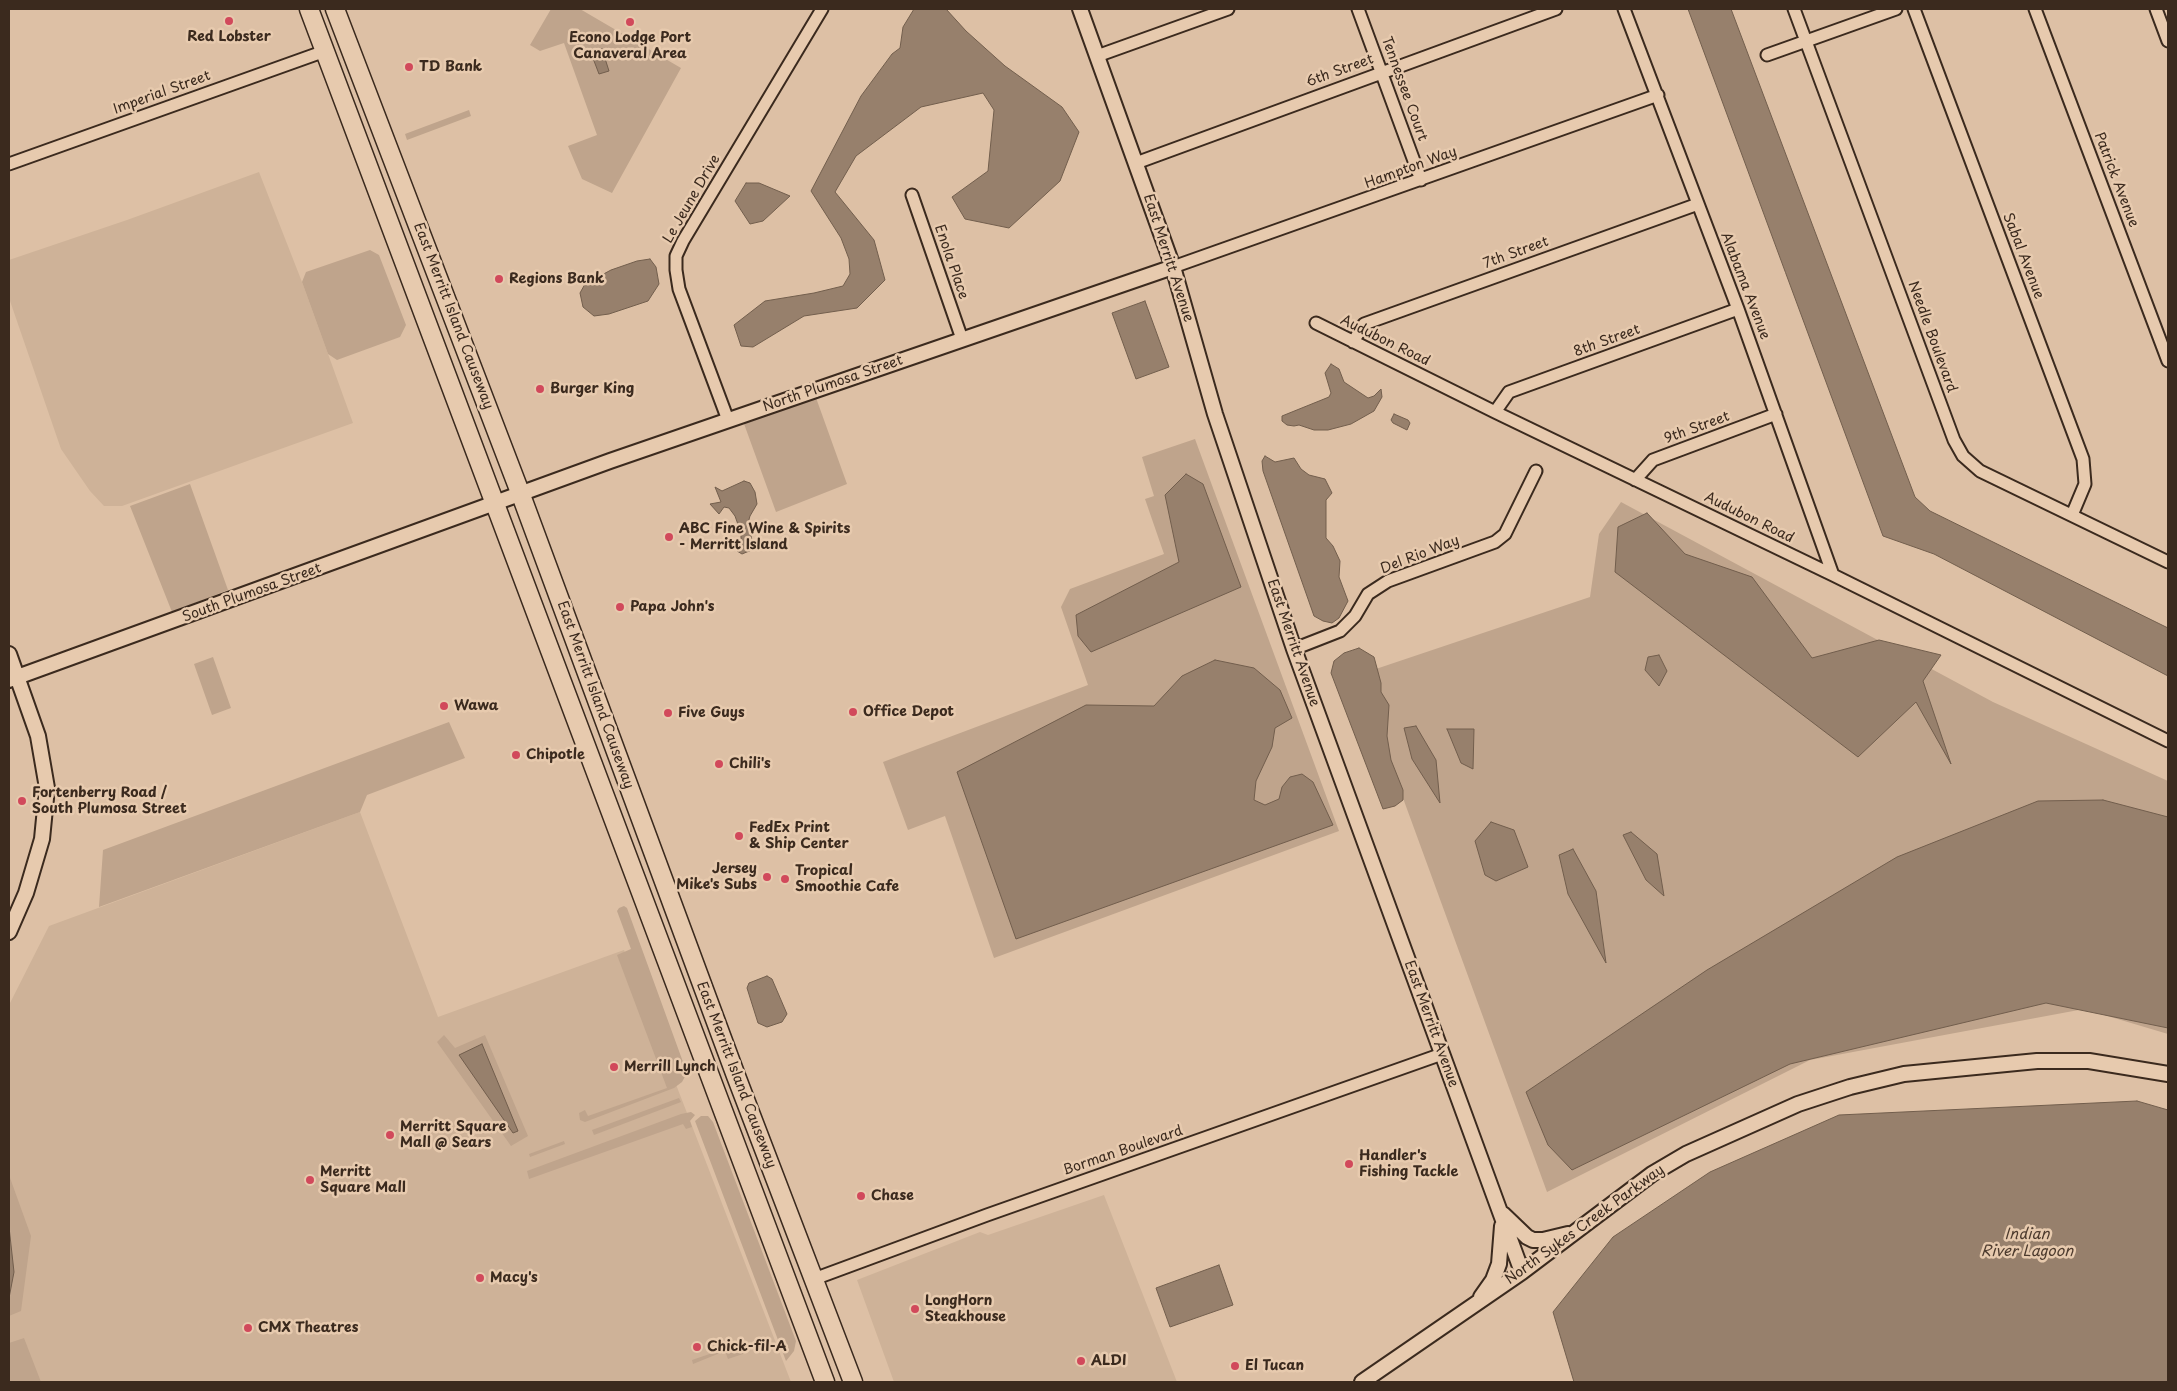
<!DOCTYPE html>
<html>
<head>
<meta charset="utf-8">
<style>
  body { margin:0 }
  #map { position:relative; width:2177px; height:1391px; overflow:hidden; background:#ddc0a5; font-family:"Playpen Sans",sans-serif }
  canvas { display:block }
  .frame { position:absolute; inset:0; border:10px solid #3b2a1e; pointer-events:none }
</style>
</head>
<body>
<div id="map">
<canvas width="2177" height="1391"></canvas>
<div class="frame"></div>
</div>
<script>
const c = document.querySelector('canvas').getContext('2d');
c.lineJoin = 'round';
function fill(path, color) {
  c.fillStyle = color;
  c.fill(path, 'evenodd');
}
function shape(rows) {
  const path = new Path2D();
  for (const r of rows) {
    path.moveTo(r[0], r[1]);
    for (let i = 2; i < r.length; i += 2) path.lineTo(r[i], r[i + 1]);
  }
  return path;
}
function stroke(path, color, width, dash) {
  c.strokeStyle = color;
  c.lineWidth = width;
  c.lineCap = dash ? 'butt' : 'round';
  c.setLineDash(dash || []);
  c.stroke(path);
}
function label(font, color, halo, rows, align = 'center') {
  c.font = font + ' "Playpen Sans",sans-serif';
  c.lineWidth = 5;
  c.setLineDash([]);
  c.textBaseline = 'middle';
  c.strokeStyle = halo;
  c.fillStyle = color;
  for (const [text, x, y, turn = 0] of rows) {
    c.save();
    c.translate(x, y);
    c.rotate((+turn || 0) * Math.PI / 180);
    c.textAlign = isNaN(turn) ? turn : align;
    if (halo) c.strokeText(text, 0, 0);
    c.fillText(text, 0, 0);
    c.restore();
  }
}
fill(shape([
  [259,172,302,282,353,423,122,506,104,506,90,491,61,449,9,298,9,260,127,220],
  [360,812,438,1017,624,950,791,1382,9,1382,9,1005,49,926],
  [1104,1195,1177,1382,894,1382,857,1280,980,1232,988,1235]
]), '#ceb298');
fill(shape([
  [551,9,580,9,681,68,612,193,582,179,568,146,597,135,564,43,540,51,530,45],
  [469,110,471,116,407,140,405,134],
  [370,250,379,255,406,325,400,337,337,360,328,354,302,282,306,272],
  [815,395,847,484,776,512,743,421],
  [1195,439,1339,831,994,958,945,816,908,830,883,762,1088,685,1061,607,1070,589,1164,554,1145,499,1154,496,1142,457],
  [190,484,228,590,172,612,130,506],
  [1621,502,1993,702,2168,781,2168,1034,2084,1009,1810,1060,1547,1192,1358,675,1590,597,1599,534],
  [213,657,231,708,212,715,194,664],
  [449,722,465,758,367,795,360,812,99,907,103,850],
  [624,906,627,908,687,1073,682,1082,674,1088,585,1122,580,1120,579,1113,585,1110,588,1116,667,1088,617,955,631,949,617,911,619,908],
  [444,1035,455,1048,485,1035,528,1136,511,1146,437,1042],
  [679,1098,681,1102,594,1135,592,1130],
  [691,1112,695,1115,690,1121,692,1127,686,1129,683,1124,529,1179,527,1171,681,1114],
  [701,1116,708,1116,713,1122,796,1341,794,1351,786,1361,695,1121],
  [564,1141,565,1144,530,1157,529,1154],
  [9,1175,31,1236,21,1311,9,1316],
  [24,1338,41,1382,9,1382,9,1343],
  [745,1341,748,1342,749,1344,743,1354,728,1359,725,1351,693,1364,692,1360,727,1348,729,1351,740,1347]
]), '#bfa48c');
const water = shape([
  [914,9,946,9,966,31,1005,66,1062,107,1079,132,1060,181,1009,228,965,219,952,197,988,171,994,110,983,93,921,107,856,156,835,192,874,240,885,280,857,308,804,316,753,347,741,346,734,325,765,301,814,293,843,286,850,274,849,259,841,238,811,191,861,96,892,54,900,48,903,27,914,9],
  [1688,9,1731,9,1915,497,1930,511,2168,628,2168,676,1934,554,1883,536,1688,9],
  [602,49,609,71,599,74,591,53,602,49],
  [746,183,759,183,790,196,763,221,750,224,735,201,746,183],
  [650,259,656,267,659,284,648,301,609,314,594,316,583,307,580,293,585,284,611,270,637,261,650,259],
  [1145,301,1169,367,1136,379,1112,313,1145,301],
  [1331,364,1339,369,1344,382,1368,398,1374,396,1381,389,1382,397,1374,411,1351,424,1328,430,1314,430,1299,425,1294,426,1287,425,1282,421,1282,416,1329,397,1331,393,1325,373,1331,364],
  [1394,414,1408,420,1410,423,1407,430,1393,423,1391,420,1394,414],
  [1265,456,1275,462,1294,458,1301,469,1309,475,1325,479,1332,493,1326,500,1326,538,1333,546,1340,561,1339,577,1348,601,1339,618,1332,623,1323,621,1314,616,1263,471,1262,461,1265,456],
  [1186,474,1203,484,1241,587,1091,652,1078,636,1076,615,1179,562,1165,495,1186,474],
  [744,481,750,483,755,492,757,504,750,516,748,523,754,549,742,554,737,551,733,545,741,541,741,533,735,516,729,508,724,507,719,514,710,504,721,502,715,487,722,491,744,481],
  [1647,513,1685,554,1752,577,1812,658,1879,640,1941,655,1923,681,1951,764,1916,702,1858,757,1615,572,1618,527,1647,513],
  [1359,648,1374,657,1381,683,1381,692,1389,705,1387,736,1391,760,1403,790,1403,800,1395,806,1383,809,1331,673,1334,661,1344,653,1359,648],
  [1659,655,1667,671,1659,686,1645,670,1648,657,1659,655],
  [1215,660,1254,668,1280,690,1292,718,1275,728,1272,747,1256,781,1254,800,1265,805,1279,799,1282,787,1290,777,1302,774,1313,782,1333,825,1016,939,957,772,1086,705,1154,706,1182,676,1215,660],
  [1416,726,1436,760,1440,803,1412,759,1404,728,1416,726],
  [1447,729,1474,729,1473,769,1461,763,1447,729],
  [2103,800,2168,817,2168,1028,2046,1003,1790,1064,1572,1170,1548,1145,1526,1092,1707,970,1897,857,2038,801,2103,800],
  [1491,822,1514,830,1528,867,1496,881,1485,875,1475,841,1491,822],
  [1631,832,1657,854,1664,896,1646,880,1623,835,1631,832],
  [1573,849,1596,891,1606,963,1568,894,1559,855,1573,849],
  [767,976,772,979,787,1014,782,1022,767,1027,758,1023,747,988,749,983,767,976],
  [482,1044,518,1131,513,1133,459,1055,482,1044],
  [2137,1101,2168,1110,2168,1382,1574,1382,1553,1312,1613,1237,1710,1172,1839,1115,2137,1101],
  [9,1227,14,1272,9,1298,9,1227],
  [1219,1265,1233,1305,1170,1327,1156,1288,1219,1265]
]);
fill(water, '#97806c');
stroke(water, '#725e4d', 1);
const minor = shape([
  [1358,9,1421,180],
  [1624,9,1738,309,1833,575],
  [1794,9,1954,440,1963,456,1980,471,2168,562],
  [1914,9,2083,459,2085,484,2072,515],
  [2035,9,2168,361],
  [2156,9,2168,41],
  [1767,55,1896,9],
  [1097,56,1228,9],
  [1136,163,1556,9],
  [9,164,325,51],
  [912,195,962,339],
  [1173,267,1658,95],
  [1316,323,1495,412,1833,575,2168,741],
  [1353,342,1364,324,1698,204],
  [1495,412,1509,392,1738,309],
  [728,420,679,289,676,270,676,256,683,241,822,9],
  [1635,480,1653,460,1776,414],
  [1294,649,1340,631,1355,616,1368,594,1388,581,1495,542,1505,534,1536,471],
  [814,1279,987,1215,1442,1054]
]);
const tertiary = shape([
  [1080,9,1173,267,1215,414,1294,649,1522,1272],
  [9,654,38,736,47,788,42,839,26,893,9,932],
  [9,680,610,461,1173,267],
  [1503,1214,1527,1237,1533,1240,1543,1240,1568,1234],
  [1481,1297,1493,1280,1499,1264,1502,1226],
  [1362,1382,1522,1272,1652,1174,1686,1154,1798,1104,1850,1087,1904,1074,2037,1061,2089,1061,2168,1074]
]);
const primary = shape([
  [309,9,825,1382],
  [335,9,521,495,736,1076,853,1382]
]);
stroke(minor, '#3b2a1e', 15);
stroke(tertiary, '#3b2a1e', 18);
stroke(primary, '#3b2a1e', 21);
stroke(minor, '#e7caae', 11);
stroke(tertiary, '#e7caae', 14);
stroke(primary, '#e7caae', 18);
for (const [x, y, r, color] of [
  [229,21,5,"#d1495b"],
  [630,22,5,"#d1495b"],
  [409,67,5,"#d1495b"],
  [499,279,5,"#d1495b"],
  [540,389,5,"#d1495b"],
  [669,537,5,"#d1495b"],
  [620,607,5,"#d1495b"],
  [444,706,5,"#d1495b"],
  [853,712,5,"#d1495b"],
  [668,713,5,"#d1495b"],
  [516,755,5,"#d1495b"],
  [719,764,5,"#d1495b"],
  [22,801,5,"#d1495b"],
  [739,836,5,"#d1495b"],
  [767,877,5,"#d1495b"],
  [785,879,5,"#d1495b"],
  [614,1067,5,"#d1495b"],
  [390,1135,5,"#d1495b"],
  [1349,1164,5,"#d1495b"],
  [310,1180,5,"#d1495b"],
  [861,1196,5,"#d1495b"],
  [480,1278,5,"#d1495b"],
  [915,1309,5,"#d1495b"],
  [248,1328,5,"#d1495b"],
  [697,1347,5,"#d1495b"],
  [1081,1361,5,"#d1495b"],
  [1235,1366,5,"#d1495b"]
]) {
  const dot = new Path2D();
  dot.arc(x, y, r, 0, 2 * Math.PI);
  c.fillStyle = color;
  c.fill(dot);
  stroke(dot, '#e7caae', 2);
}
label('bold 14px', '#3b2a1e', '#e7caae', [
  ["Red Lobster",229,37,"center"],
  ["Econo Lodge Port",630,38,"center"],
  ["Canaveral Area",630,54,"center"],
  ["TD Bank",419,67],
  ["Regions Bank",509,279],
  ["Burger King",550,389],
  ["ABC Fine Wine & Spirits",679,529],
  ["- Merritt Island",679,545],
  ["Papa John's",630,607],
  ["Wawa",454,706],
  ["Office Depot",863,712],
  ["Five Guys",678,713],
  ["Chipotle",526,755],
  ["Chili's",729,764],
  ["Fortenberry Road /",32,793],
  ["South Plumosa Street",32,809],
  ["FedEx Print",749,828],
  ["& Ship Center",749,844],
  ["Jersey",757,869,"right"],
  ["Mike's Subs",757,885,"right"],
  ["Tropical",795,871],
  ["Smoothie Cafe",795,887],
  ["Merrill Lynch",624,1067],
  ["Merritt Square",400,1127],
  ["Mall @ Sears",400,1143],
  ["Handler's",1359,1156],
  ["Fishing Tackle",1359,1172],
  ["Merritt",320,1172],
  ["Square Mall",320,1188],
  ["Chase",871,1196],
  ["Macy's",490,1278],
  ["LongHorn",925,1301],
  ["Steakhouse",925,1317],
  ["CMX Theatres",258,1328],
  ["Chick-fil-A",707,1347],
  ["ALDI",1091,1361],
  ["El Tucan",1245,1366]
], 'left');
label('14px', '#3b2a1e', '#e7caae', [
  ["6th Street",1340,71,-20],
  ["Tennessee Court",1404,89,70],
  ["Imperial Street",162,93,-20],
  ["Hampton Way",1411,168,-20],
  ["Patrick Avenue",2116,180,69],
  ["Le Jeune Drive",692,199,-60],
  ["7th Street",1516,253,-20],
  ["Sabal Avenue",2023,256,69],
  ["East Merritt Avenue",1168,258,72],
  ["Enola Place",951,262,71],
  ["Alabama Avenue",1745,286,69],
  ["East Merritt Island Causeway",453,316,69],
  ["Needle Boulevard",1932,337,70],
  ["Audubon Road",1385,341,26],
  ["8th Street",1607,341,-20],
  ["North Plumosa Street",833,384,-19],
  ["9th Street",1697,428,-20],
  ["Audubon Road",1749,518,26],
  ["Del Rio Way",1420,555,-21],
  ["South Plumosa Street",252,593,-20],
  ["East Merritt Avenue",1293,643,71],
  ["East Merritt Island Causeway",595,695,70],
  ["East Merritt Avenue",1431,1024,70],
  ["East Merritt Island Causeway",736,1075,69],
  ["Borman Boulevard",1123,1151,-19],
  ["North Sykes Creek Parkway",1585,1225,-36]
]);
label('italic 15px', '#4d3b2e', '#e7caae', [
  ["Indian",2027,1235],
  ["River Lagoon",2027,1252]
]);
</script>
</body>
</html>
